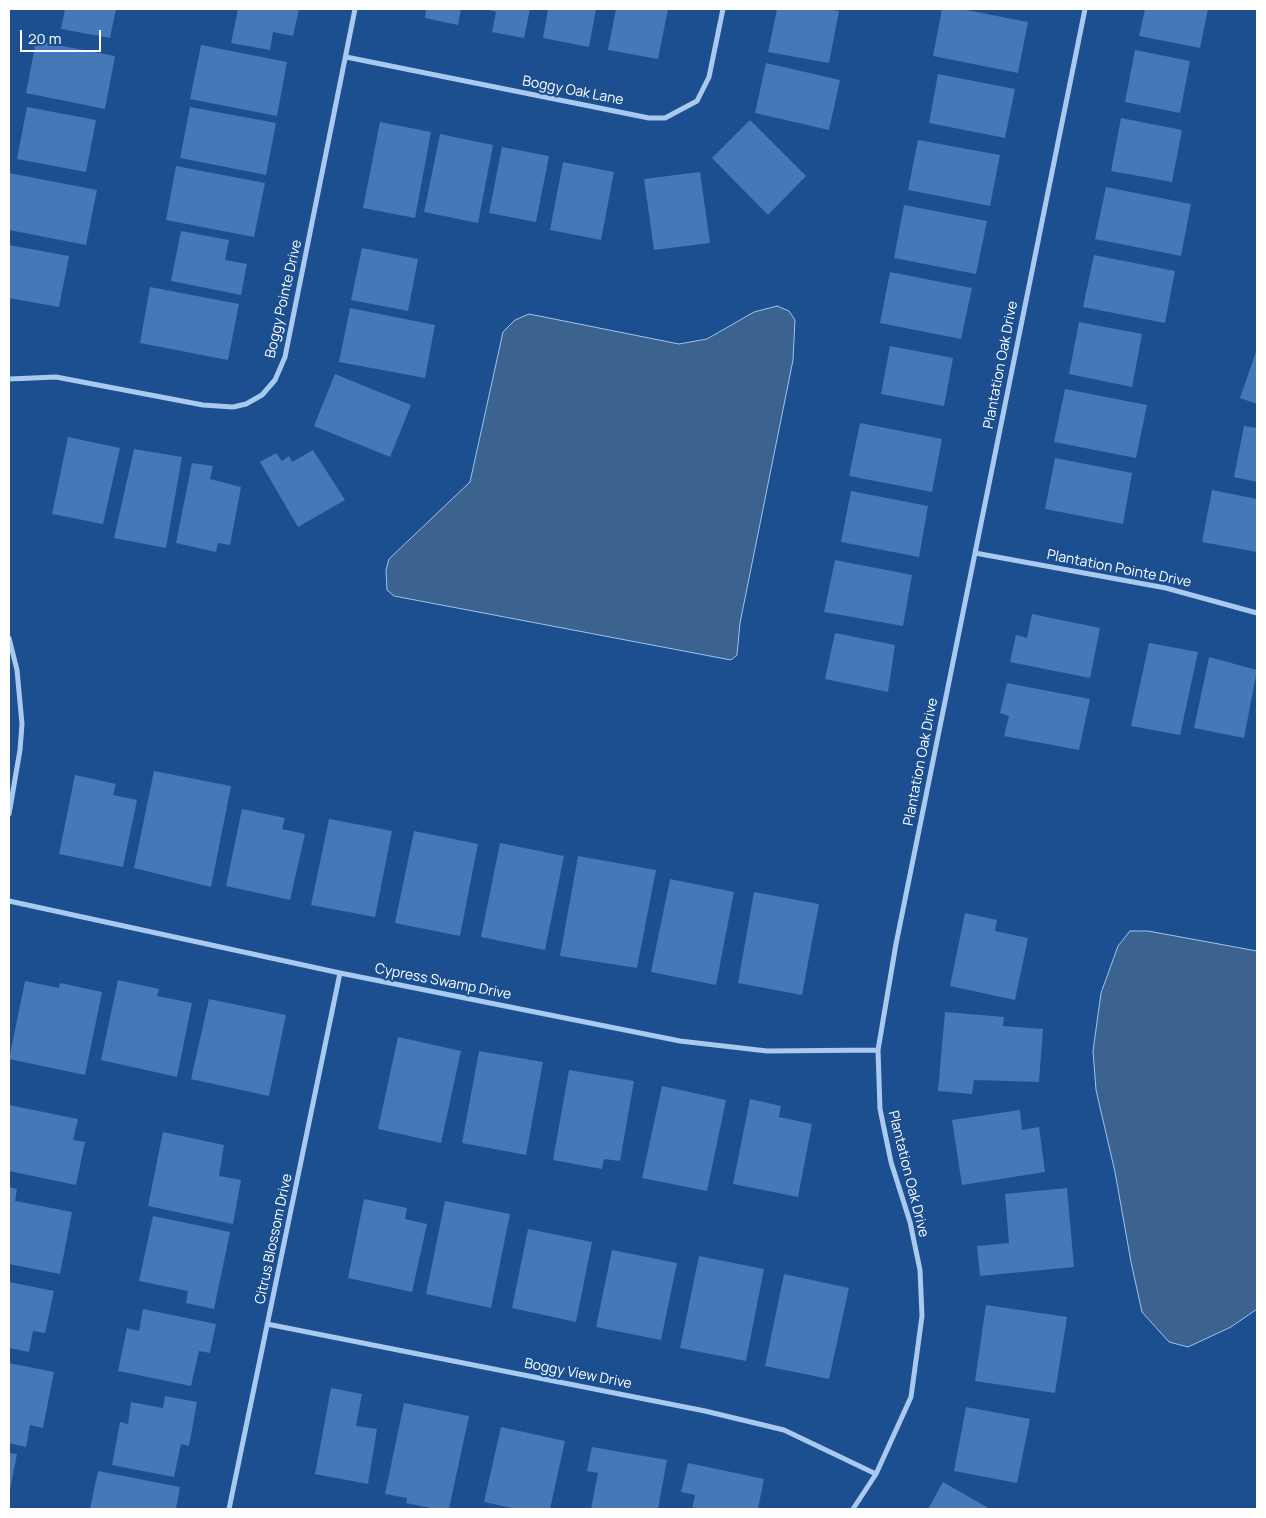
<!DOCTYPE html>
<html>
<head>
<meta charset="utf-8">
<style>
  body { margin:0 }
  #map { position:relative; width:1266px; height:1518px; overflow:hidden; background:#1b4f8f; font-family:Manrope,sans-serif }
  canvas { display:block }
  .frame { position:absolute; inset:0; border:10px solid #fff; pointer-events:none }
  .scale { position:absolute; left:20px; top:30px; width:81px; height:22px; box-sizing:border-box; border:2px solid #fff; border-top:0; padding-left:6px; font-size:15px; line-height:18px; white-space:nowrap; color:#fff; -webkit-text-stroke:4px #1b4f8f; paint-order:stroke }
</style>
</head>
<body>
<div id="map">
<canvas width="1266" height="1518"></canvas>
<div class="frame"></div>
<div class="scale">20 m</div>
</div>
<script>
const c = document.querySelector('canvas').getContext('2d');
c.lineJoin = 'round';
function fill(path, color) {
  c.fillStyle = color;
  c.fill(path, 'evenodd');
}
function shape(rows) {
  const path = new Path2D();
  for (const r of rows) {
    path.moveTo(r[0], r[1]);
    for (let i = 2; i < r.length; i += 2) path.lineTo(r[i], r[i + 1]);
  }
  return path;
}
function stroke(path, color, width, dash) {
  c.strokeStyle = color;
  c.lineWidth = width;
  c.lineCap = dash ? 'butt' : 'round';
  c.setLineDash(dash || []);
  c.stroke(path);
}
function label(font, color, halo, rows, align = 'center') {
  c.font = font + ' Manrope,sans-serif';
  c.lineWidth = 4.5;
  c.setLineDash([]);
  c.textBaseline = 'middle';
  c.strokeStyle = halo;
  c.fillStyle = color;
  for (const [text, x, y, turn = 0] of rows) {
    c.save();
    c.translate(x, y);
    c.rotate((+turn || 0) * Math.PI / 180);
    c.textAlign = isNaN(turn) ? turn : align;
    if (halo) c.strokeText(text, 0, 0);
    c.fillText(text, 0, 0);
    c.restore();
  }
}
const water = shape([
  [777,306,789,311,795,320,793,360,740,623,737,655,731,660,394,596,387,590,386,570,389,559,470,482,503,332,515,320,529,314,679,344,707,339,754,312,777,306],
  [1130,931,1148,931,1257,951,1257,1309,1231,1327,1188,1347,1169,1342,1142,1312,1131,1262,1115,1172,1096,1090,1093,1051,1101,993,1118,946,1130,931]
]);
fill(water, '#3c6290');
stroke(water, '#9cc4f0', 1);
fill(shape([
  [65,9,116,9,110,38,61,29],
  [238,9,299,9,293,36,273,32,270,50,231,43],
  [426,9,461,9,458,25,425,18],
  [486,9,530,9,524,38,492,32,496,12],
  [548,9,596,9,589,47,543,38],
  [616,9,668,9,658,59,608,50],
  [777,9,827,9,839,11,829,63,768,52],
  [942,9,961,9,1028,22,1018,73,933,56],
  [1145,9,1208,9,1200,48,1139,36],
  [36,41,115,56,105,109,26,93],
  [201,45,287,62,277,116,190,99],
  [1135,50,1190,61,1180,113,1125,102],
  [766,63,840,80,829,130,755,113],
  [938,74,1015,89,1005,138,929,123],
  [27,107,96,120,86,172,17,159],
  [190,107,276,123,266,175,180,158],
  [1121,118,1182,130,1172,182,1111,171],
  [750,120,806,176,768,215,712,158],
  [380,122,431,132,415,218,363,208],
  [440,134,493,145,478,223,424,212],
  [918,140,1000,155,990,206,908,190],
  [502,147,549,156,536,222,489,213],
  [563,162,614,172,601,240,550,230],
  [176,166,265,183,254,237,166,220],
  [700,172,710,243,654,250,644,179],
  [9,173,97,190,86,245,9,230],
  [1106,187,1191,204,1181,256,1095,239],
  [904,205,987,221,976,274,894,258],
  [181,231,229,240,225,260,247,264,241,295,171,281],
  [9,245,69,256,59,307,9,298],
  [362,248,418,259,408,311,351,300],
  [1094,255,1175,271,1165,323,1083,307],
  [890,272,972,288,961,339,880,323],
  [150,287,239,304,228,360,140,343],
  [350,308,435,325,425,378,339,362],
  [1079,322,1142,334,1132,387,1069,374],
  [890,346,953,358,944,406,881,394],
  [1257,349,1257,404,1240,398],
  [335,374,411,405,390,457,314,426],
  [1065,389,1147,405,1136,458,1054,442],
  [860,423,942,439,932,492,849,476],
  [1244,426,1257,428,1257,482,1234,477],
  [68,437,120,448,103,524,52,514],
  [134,449,182,457,166,548,114,538],
  [313,450,345,500,298,527,260,462,276,453,282,461,289,456,292,462],
  [1055,458,1132,473,1123,524,1045,509],
  [192,463,213,466,210,479,241,487,230,545,218,543,216,552,176,543],
  [1212,490,1257,499,1257,552,1202,542],
  [851,491,928,506,919,557,841,542],
  [835,560,912,575,903,626,824,612],
  [1032,614,1100,628,1090,678,1010,662,1016,635,1027,638],
  [835,633,895,645,888,692,825,679],
  [1149,643,1198,652,1180,735,1131,726],
  [1209,657,1257,670,1244,738,1194,728],
  [1007,683,1090,699,1079,750,1004,736,1009,716,1000,713],
  [154,771,231,786,211,887,134,868],
  [75,775,116,784,113,795,137,800,123,867,59,854],
  [242,809,285,818,282,829,305,834,290,900,226,886],
  [329,819,392,831,375,917,311,905],
  [414,831,478,844,460,936,395,923],
  [500,843,564,856,545,950,481,937],
  [578,856,656,870,637,968,560,956],
  [670,879,734,892,716,985,651,972],
  [754,892,819,904,802,995,738,983],
  [965,913,997,920,995,931,1028,938,1015,1000,950,986],
  [118,980,159,989,157,996,192,1003,177,1077,101,1060],
  [25,981,59,988,60,983,102,992,85,1075,9,1059],
  [209,999,286,1015,269,1096,191,1079],
  [945,1012,1004,1017,1003,1026,1043,1029,1039,1082,974,1080,972,1094,938,1091],
  [398,1037,461,1051,441,1143,378,1129],
  [479,1051,543,1062,526,1155,462,1143],
  [569,1070,634,1081,620,1161,604,1159,602,1169,553,1160],
  [662,1086,726,1100,707,1191,642,1178],
  [750,1099,781,1106,779,1117,812,1124,798,1197,733,1184],
  [9,1105,78,1119,73,1140,85,1142,76,1185,9,1171],
  [1020,1110,1022,1130,1039,1127,1045,1172,962,1185,952,1120],
  [163,1132,224,1145,219,1176,241,1180,233,1224,148,1206],
  [9,1187,17,1189,15,1201,72,1212,60,1274,9,1264],
  [1067,1188,1074,1267,980,1276,977,1246,1009,1243,1005,1194],
  [364,1199,407,1208,405,1219,427,1224,412,1292,348,1278],
  [445,1201,510,1214,491,1308,426,1294],
  [153,1216,230,1232,214,1309,186,1303,188,1291,139,1281],
  [528,1229,592,1242,576,1322,512,1308],
  [612,1250,677,1263,661,1340,596,1327],
  [699,1256,764,1269,746,1361,680,1348],
  [784,1274,849,1288,829,1379,765,1366],
  [9,1282,54,1291,45,1333,33,1331,29,1352,9,1348],
  [986,1305,1067,1317,1055,1393,975,1381],
  [143,1309,216,1324,210,1353,199,1351,191,1386,118,1371,127,1328,139,1331],
  [9,1363,54,1372,43,1428,30,1425,26,1447,9,1443],
  [331,1388,362,1394,356,1426,377,1429,368,1484,315,1474],
  [165,1396,197,1402,189,1446,181,1444,174,1477,112,1465,120,1422,128,1424,131,1402,163,1408],
  [404,1403,469,1416,449,1509,436,1509,406,1503,407,1498,385,1494],
  [966,1407,1030,1419,1017,1483,954,1471],
  [501,1427,565,1441,550,1509,517,1509,484,1502],
  [592,1447,667,1460,658,1509,591,1509,598,1473,587,1471],
  [9,1453,17,1454,10,1490,9,1490],
  [688,1463,764,1479,758,1509,692,1509,695,1495,681,1492],
  [98,1471,180,1487,176,1509,90,1509],
  [943,1482,990,1509,928,1509]
]), '#4478b7');
stroke(shape([
  [346,57,649,118,665,118,697,101,709,77,723,9],
  [9,379,56,377,203,405,233,407,246,404,262,395,275,380,285,357,355,9],
  [975,553,1166,588,1257,613],
  [9,638,17,670,22,724,20,750,9,814],
  [9,901,340,973,680,1041,767,1051,878,1050],
  [267,1324,705,1411,784,1430,876,1474],
  [229,1509,340,973],
  [853,1509,876,1474,911,1397,922,1316,920,1270,910,1222,891,1162,880,1109,878,1050,896,944,1085,9]
]), '#a9c9ee', 5);
label('14px', '#fff', '#1b4f8f', [
  ["Boggy Oak Lane",573,91,11],
  ["Boggy Pointe Drive",284,299,-77],
  ["Plantation Oak Drive",1001,365,-79],
  ["Plantation Pointe Drive",1119,569,11],
  ["Plantation Oak Drive",921,762,-79],
  ["Cypress Swamp Drive",443,982,11],
  ["Plantation Oak Drive",908,1174,76],
  ["Citrus Blossom Drive",274,1239,-78],
  ["Boggy View Drive",578,1374,11]
]);
</script>
</body>
</html>
